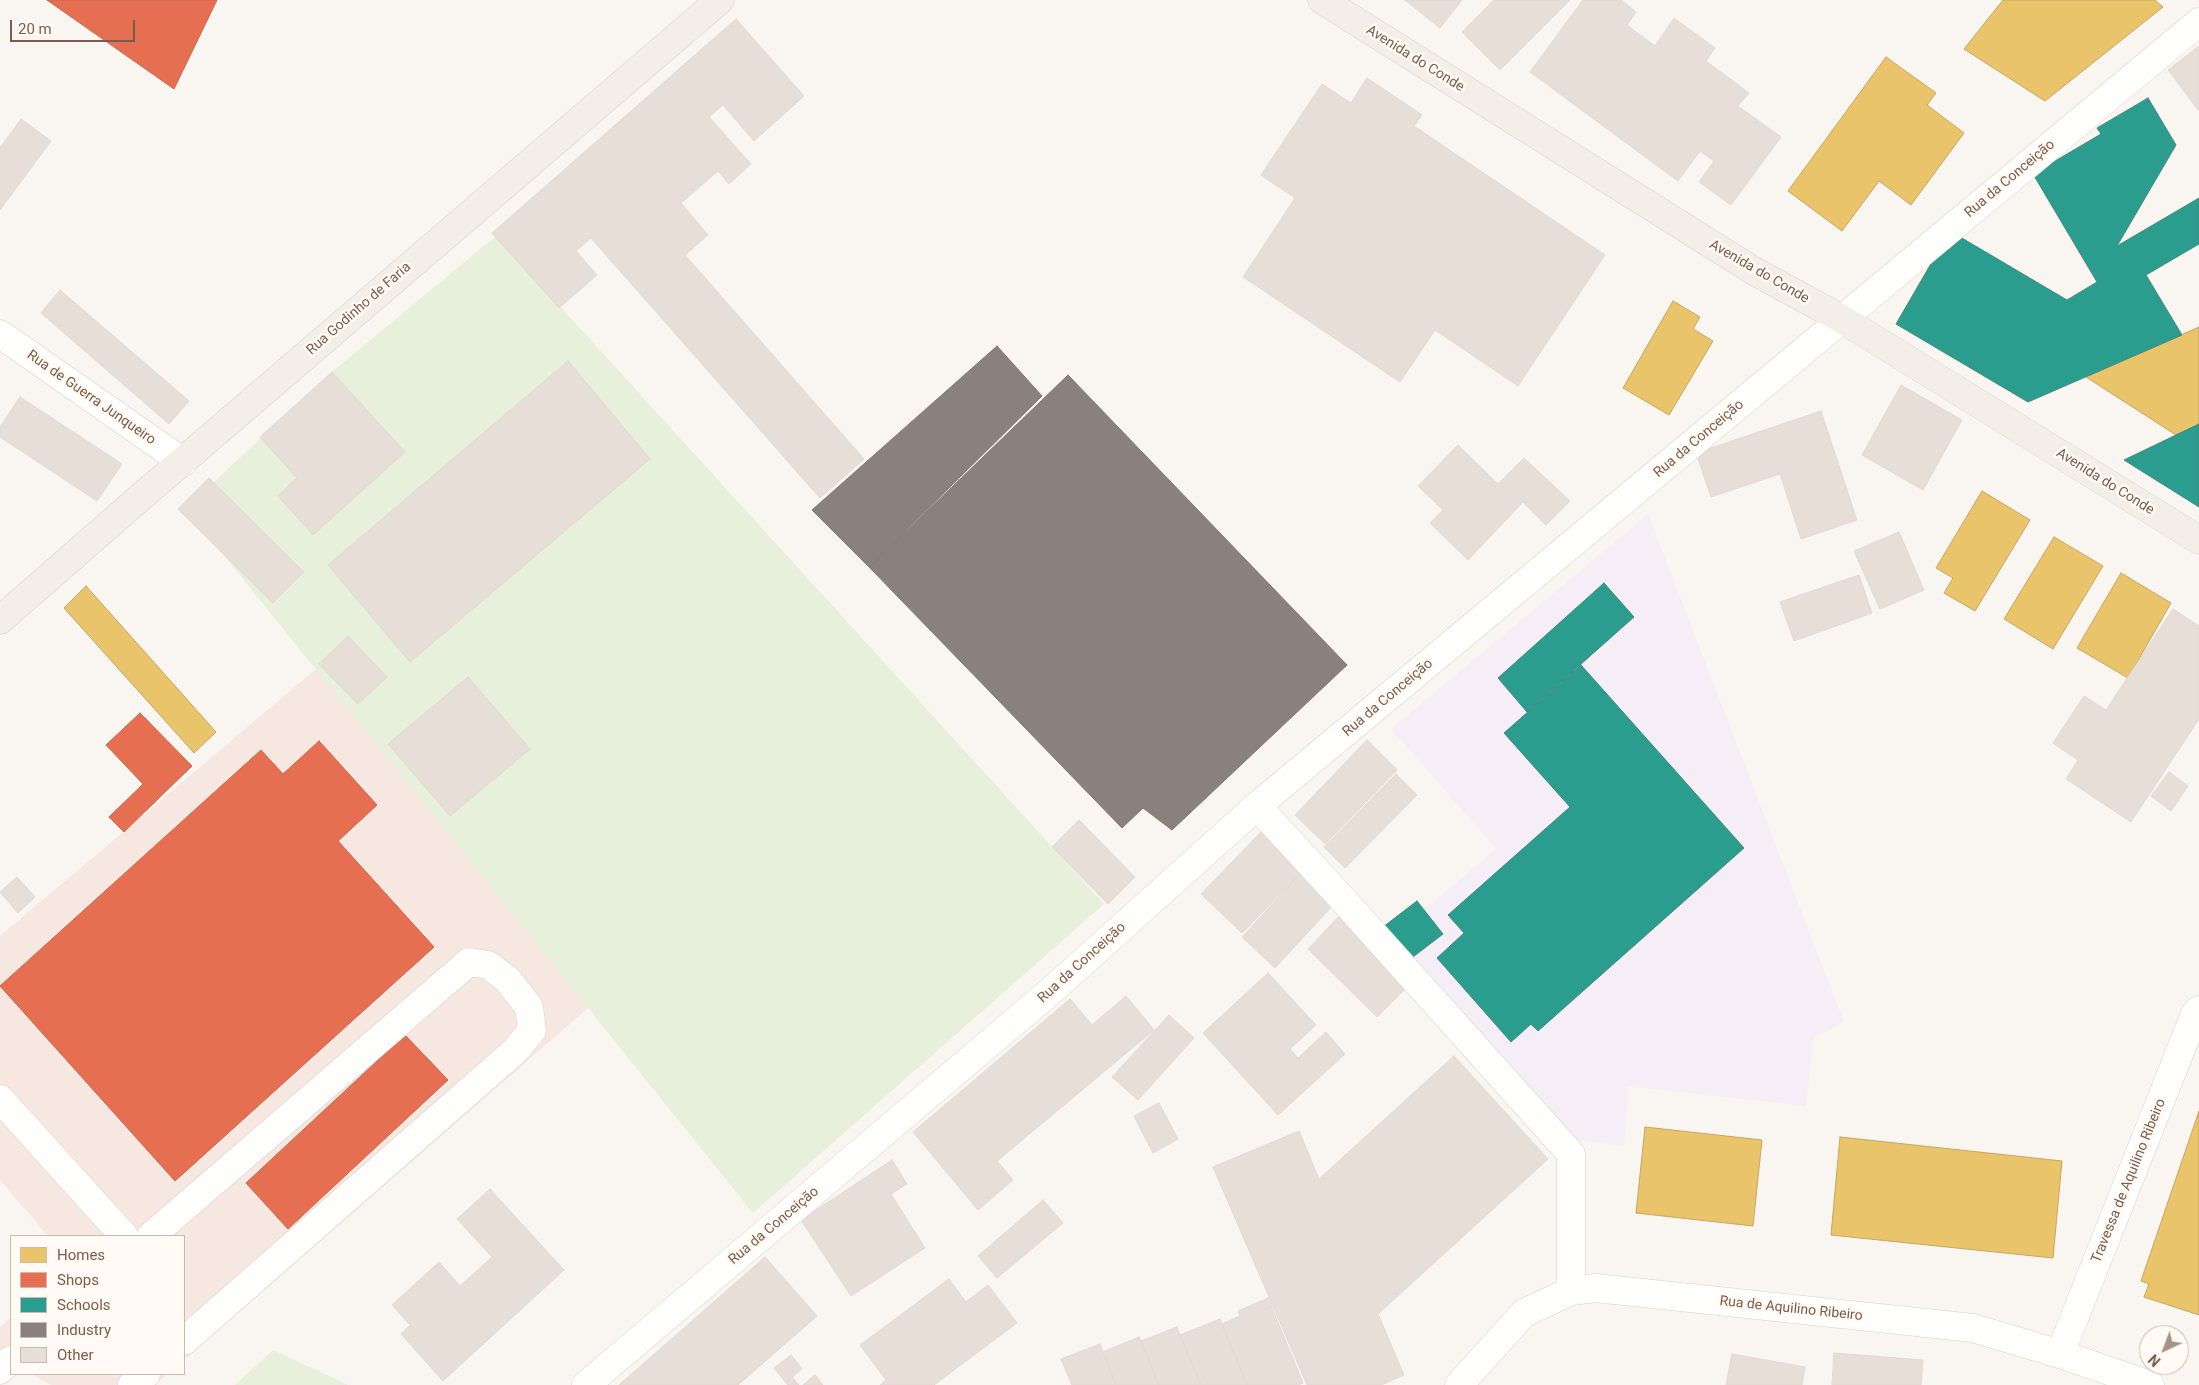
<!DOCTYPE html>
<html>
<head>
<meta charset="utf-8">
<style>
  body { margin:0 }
  #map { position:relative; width:2199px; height:1385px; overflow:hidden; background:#f9f5f0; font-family:Roboto,sans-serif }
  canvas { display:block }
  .legend { position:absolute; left:10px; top:1235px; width:175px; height:140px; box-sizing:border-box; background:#fffaf3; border:1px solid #cabbb1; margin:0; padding:6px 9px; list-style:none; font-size:15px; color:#7a5c4d }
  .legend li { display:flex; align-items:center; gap:10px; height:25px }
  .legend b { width:25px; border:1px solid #cabbb1 }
  .north { position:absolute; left:2139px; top:1325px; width:50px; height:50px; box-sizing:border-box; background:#fffaf3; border:1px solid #cabbb1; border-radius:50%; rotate:223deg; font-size:14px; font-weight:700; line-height:20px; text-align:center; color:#7a5c4d }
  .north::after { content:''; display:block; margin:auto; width:18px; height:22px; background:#a69286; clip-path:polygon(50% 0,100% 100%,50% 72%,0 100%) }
  .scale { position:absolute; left:10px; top:20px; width:125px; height:22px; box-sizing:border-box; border:2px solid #7a5c4d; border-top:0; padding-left:6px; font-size:15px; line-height:18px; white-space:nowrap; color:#7a5c4d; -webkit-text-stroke:4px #fffaf3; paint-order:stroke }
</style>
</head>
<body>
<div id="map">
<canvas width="2199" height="1385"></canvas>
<ul class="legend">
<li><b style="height:14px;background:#e9c46a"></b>Homes</li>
<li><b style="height:14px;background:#e76f51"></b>Shops</li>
<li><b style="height:14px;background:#2a9d8f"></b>Schools</li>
<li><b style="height:14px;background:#8a817c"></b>Industry</li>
<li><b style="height:14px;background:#e6ded7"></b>Other</li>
</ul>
<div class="north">N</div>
<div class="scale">20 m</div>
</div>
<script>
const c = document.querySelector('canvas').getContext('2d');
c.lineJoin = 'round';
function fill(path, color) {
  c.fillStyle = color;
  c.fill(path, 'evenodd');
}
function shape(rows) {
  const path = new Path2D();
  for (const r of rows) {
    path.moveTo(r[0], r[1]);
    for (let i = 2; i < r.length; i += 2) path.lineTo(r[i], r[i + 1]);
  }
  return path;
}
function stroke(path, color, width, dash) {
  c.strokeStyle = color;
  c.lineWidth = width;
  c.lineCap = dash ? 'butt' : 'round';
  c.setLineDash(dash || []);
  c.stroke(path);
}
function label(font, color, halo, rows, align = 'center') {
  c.font = font + ' Roboto,sans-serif';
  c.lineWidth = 5;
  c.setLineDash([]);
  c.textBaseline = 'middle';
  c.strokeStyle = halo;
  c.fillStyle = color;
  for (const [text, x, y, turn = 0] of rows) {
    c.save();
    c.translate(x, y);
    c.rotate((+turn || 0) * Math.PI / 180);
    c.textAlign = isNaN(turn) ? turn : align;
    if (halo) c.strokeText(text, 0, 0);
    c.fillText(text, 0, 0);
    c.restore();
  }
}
fill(shape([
  [316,669,588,1008,184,1360,184,1236,48,1236,0,1180,0,936],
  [11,1317,11,1363,0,1356,0,1327],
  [31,1374,168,1374,155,1385,51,1385]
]), '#f6e8e1');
fill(shape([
  [1648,514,1844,1022,1813,1039,1806,1106,1628,1086,1624,1146,1576,1140,1389,940,1496,849,1391,729]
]), '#f6eef6');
fill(shape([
  [496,236,1104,904,753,1213,186,508,332,372],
  [273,1350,348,1385,235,1385]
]), '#e7f0db');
const homes = shape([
  [2003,0,2155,0,2163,7,2045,101,1964,49,2003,0],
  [1886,57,1936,93,1927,105,1964,133,1911,205,1879,181,1842,231,1788,191,1886,57],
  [1673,301,1700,317,1693,329,1713,341,1669,415,1623,388,1673,301],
  [2199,327,2199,424,2176,435,2086,377,2199,327],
  [1982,491,2030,520,1975,611,1944,593,1953,578,1936,568,1982,491],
  [2054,537,2103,566,2053,649,2004,619,2054,537],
  [2121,573,2171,603,2128,678,2077,648,2121,573],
  [86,586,216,732,194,753,64,608,86,586],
  [2199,1111,2199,1315,2144,1297,2149,1284,2141,1281,2199,1111],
  [1645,1127,1762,1140,1753,1226,1636,1213,1645,1127],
  [1840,1137,2062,1161,2053,1258,1831,1235,1840,1137]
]);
fill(homes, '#e9c46a');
stroke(homes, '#c8a561', 1);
const shops = shape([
  [47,0,217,0,174,89,47,0],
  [140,713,192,766,124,832,109,817,143,784,106,745,140,713],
  [319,741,377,805,338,841,434,947,175,1181,0,986,261,750,283,774,319,741],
  [405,1035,448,1080,288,1229,246,1183,405,1035]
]);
fill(shops, '#e76f51');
stroke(shops, '#c66950', 1);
const schools = shape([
  [2148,98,2176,145,2117,246,2199,198,2199,244,2146,275,2182,335,2028,402,1896,324,1950,231,2067,300,2097,282,2033,174,2101,134,2097,128,2148,98],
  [2199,424,2199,507,2124,460,2176,435,2199,424],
  [1604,583,1634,617,1527,712,1498,678,1604,583],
  [1581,665,1744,848,1538,1031,1531,1024,1511,1042,1437,958,1464,933,1448,915,1570,807,1504,733,1581,665],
  [1417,901,1443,934,1409,960,1383,927,1417,901]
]);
fill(schools, '#2a9d8f');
stroke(schools, '#428a7b', 1);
const industry = shape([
  [997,346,1042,396,869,567,812,510,997,346],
  [1068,375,1347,665,1172,830,1143,808,1122,828,869,567,1068,375]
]);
fill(industry, '#8a817c');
stroke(industry, '#85766e', 1);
const building = shape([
  [1405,0,1462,0,1440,28,1405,0],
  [1494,0,1570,0,1500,70,1462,32,1494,0],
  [1583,0,1621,0,1636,12,1627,25,1655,46,1674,18,1715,48,1706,61,1749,93,1738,106,1781,137,1731,205,1699,182,1714,161,1700,151,1678,181,1530,72,1583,0],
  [736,19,804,96,754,141,723,105,709,117,751,164,729,184,718,171,681,203,708,235,685,255,864,459,820,498,591,238,576,251,597,275,559,308,492,233,736,19],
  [2199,46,2199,111,2168,70,2199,46],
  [1367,78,1422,115,1414,126,1605,255,1518,386,1435,330,1400,382,1243,277,1295,198,1261,175,1322,84,1351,103,1367,78],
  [21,119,51,141,0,210,0,148,21,119],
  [60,290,189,401,169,424,41,313,60,290],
  [568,361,650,459,410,662,328,565,568,361],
  [332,372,405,452,313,535,278,496,297,478,260,437,332,372],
  [1901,385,1962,420,1923,490,1862,455,1901,385],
  [20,397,122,464,97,501,0,437,0,427,20,397],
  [1821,411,1857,520,1801,539,1780,474,1711,497,1696,453,1821,411],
  [1458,445,1498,484,1524,458,1570,501,1546,525,1523,502,1468,560,1430,523,1443,510,1418,486,1458,445],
  [209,478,304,572,273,603,178,509,209,478],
  [1899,532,1924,590,1880,609,1854,551,1899,532],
  [1859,575,1872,613,1794,641,1780,602,1859,575],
  [2173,609,2199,626,2199,719,2131,822,2066,779,2078,760,2053,743,2084,696,2106,710,2173,609],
  [348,636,387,677,358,704,319,664,348,636],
  [468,677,530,749,450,816,388,744,468,677],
  [1367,740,1397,770,1325,844,1295,815,1367,740],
  [2169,772,2188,786,2171,811,2151,796,2169,772],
  [1396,774,1417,795,1345,868,1324,847,1396,774],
  [1079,820,1135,877,1108,904,1052,847,1079,820],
  [1264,829,1305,869,1242,933,1201,894,1264,829],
  [1302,872,1335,903,1275,968,1242,937,1302,872],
  [17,877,35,897,18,913,0,892,17,877],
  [1340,915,1410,984,1377,1017,1308,949,1340,915],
  [1268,973,1316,1025,1290,1049,1298,1058,1326,1032,1345,1054,1278,1115,1203,1033,1268,973],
  [1126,996,1154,1030,997,1161,1013,1180,978,1210,913,1132,1070,999,1092,1025,1126,996],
  [1169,1015,1194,1038,1138,1100,1112,1077,1169,1015],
  [1454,1056,1548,1159,1378,1314,1404,1375,1381,1385,1307,1385,1213,1167,1299,1131,1319,1179,1454,1056],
  [1159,1103,1178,1139,1153,1153,1134,1116,1159,1103],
  [892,1160,907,1184,891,1194,925,1248,851,1296,801,1220,892,1160],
  [490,1189,564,1270,443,1381,401,1334,410,1325,392,1305,439,1262,460,1286,492,1257,457,1219,490,1189],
  [1043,1200,1063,1223,997,1278,978,1256,1043,1200],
  [765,1257,817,1316,738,1385,619,1385,765,1257],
  [949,1279,966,1302,988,1285,1017,1323,934,1385,880,1385,886,1380,860,1345,949,1279],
  [1268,1298,1303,1383,1298,1385,1247,1385,1222,1324,1240,1316,1238,1311,1268,1298],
  [1220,1319,1222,1324,1247,1385,1201,1385,1180,1335,1220,1319],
  [1177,1327,1180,1335,1201,1385,1159,1385,1141,1341,1177,1327],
  [1139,1337,1159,1385,1116,1385,1103,1352,1139,1337],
  [1100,1344,1116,1385,1072,1385,1061,1359,1100,1344],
  [1834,1353,1923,1360,1921,1385,1832,1385,1834,1353],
  [1732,1354,1805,1367,1802,1385,1726,1385,1732,1354],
  [791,1355,802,1369,792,1377,799,1385,788,1385,774,1368,791,1355],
  [815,1375,823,1385,803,1385,815,1375]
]);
fill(building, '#e6ded7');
stroke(building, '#e2d8d2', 1);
const minor = shape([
  [0,334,183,462],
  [1257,806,1337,893,1571,1154,1571,1291],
  [0,1099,124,1236],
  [151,1236,469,962,488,965,507,979,529,1007,532,1030,516,1050,184,1341],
  [2060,1354,2195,1014,2199,1010],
  [0,1370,11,1360],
  [132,1385,146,1374],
  [586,1385,1052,990,1257,806,2199,22],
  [1459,1385,1524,1313,1571,1291,1596,1288,1973,1328,2060,1354,2150,1385]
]);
const major = shape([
  [1322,0,1754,271,1842,319,2199,540],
  [0,620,135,502,720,0]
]);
stroke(minor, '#d7d1cb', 29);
stroke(major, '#dad1cc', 29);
stroke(minor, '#fefefd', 28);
stroke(major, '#f3eee8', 28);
label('14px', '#7a5c4d', '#fffaf3', [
  ["Avenida do Conde",1415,59,32],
  ["Rua da Conceição",2010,179,-40],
  ["Avenida do Conde",1759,272,30],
  ["Rua Godinho de Faria",359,309,-41],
  ["Rua de Guerra Junqueiro",91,398,35],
  ["Rua da Conceição",1699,439,-40],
  ["Avenida do Conde",2105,482,32],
  ["Rua da Conceição",1388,698,-40],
  ["Rua da Conceição",1082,963,-42],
  ["Travessa de Aquilino Ribeiro",2129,1181,-68],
  ["Rua da Conceição",774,1226,-40],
  ["Rua de Aquilino Ribeiro",1791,1309,6]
]);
</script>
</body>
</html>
